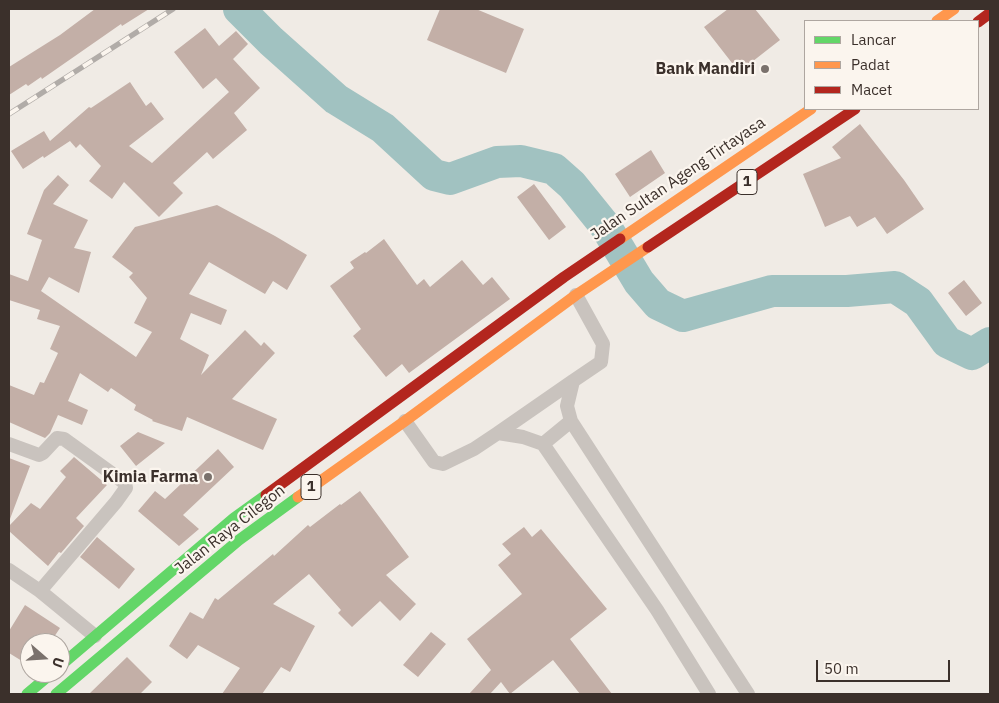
<!DOCTYPE html>
<html>
<head>
<meta charset="utf-8">
<style>
  body { margin:0 }
  #map { position:relative; width:999px; height:703px; overflow:hidden; background:#f0ebe5; font-family:"IBM Plex Sans",sans-serif }
  canvas { display:block }
  .frame { position:absolute; inset:0; border:10px solid #3b302b; pointer-events:none }
  .legend { position:absolute; left:804px; top:20px; width:175px; height:90px; box-sizing:border-box; background:#fbf5ee; border:1px solid #aea6a0; margin:0; padding:6px 9px; list-style:none; font-size:15px; color:#3b302b }
  .legend li { display:flex; align-items:center; gap:10px; height:25px }
  .legend b { width:25px; border:1px solid #aea6a0 }
  .north { position:absolute; left:20px; top:633px; width:50px; height:50px; box-sizing:border-box; background:#fbf5ee; border:1px solid #aea6a0; border-radius:50%; rotate:109deg; font-size:14px; font-weight:700; line-height:20px; text-align:center; color:#3b302b }
  .north::after { content:''; display:block; margin:auto; width:18px; height:22px; background:#7a716c; clip-path:polygon(50% 0,100% 100%,50% 72%,0 100%) }
  .scale { position:absolute; left:816px; top:660px; width:134px; height:22px; box-sizing:border-box; border:2px solid #3b302b; border-top:0; padding-left:6px; font-size:15px; line-height:18px; white-space:nowrap; color:#3b302b; -webkit-text-stroke:4px #fbf5ee; paint-order:stroke }
</style>
</head>
<body>
<div id="map">
<canvas width="999" height="703"></canvas>
<div class="frame"></div>
<ul class="legend">
<li><b style="height:6px;background:#63d668"></b>Lancar</li>
<li><b style="height:6px;background:#ff974d"></b>Padat</li>
<li><b style="height:6px;background:#b3261e"></b>Macet</li>
</ul>
<div class="north">U</div>
<div class="scale">50 m</div>
</div>
<script>
const c = document.querySelector('canvas').getContext('2d');
c.lineJoin = 'round';
function shape(rows) {
  const path = new Path2D();
  for (const r of rows) {
    path.moveTo(r[0], r[1]);
    for (let i = 2; i < r.length; i += 2) path.lineTo(r[i], r[i + 1]);
  }
  return path;
}
function stroke(path, color, width, dash) {
  c.strokeStyle = color;
  c.lineWidth = width;
  c.lineCap = dash ? 'butt' : 'round';
  c.setLineDash(dash || []);
  c.stroke(path);
}
function fill(path, color) {
  c.fillStyle = color;
  c.fill(path, 'evenodd');
}
function label(font, color, halo, rows, align = 'center') {
  c.font = font + ' "IBM Plex Sans",sans-serif';
  c.lineWidth = 4.5;
  c.setLineDash([]);
  c.textBaseline = 'middle';
  c.strokeStyle = halo;
  c.fillStyle = color;
  for (const [text, x, y, turn = 0] of rows) {
    c.save();
    c.translate(x, y);
    c.rotate((+turn || 0) * Math.PI / 180);
    c.textAlign = isNaN(turn) ? turn : align;
    if (halo) c.strokeText(text, 0, 0);
    c.fillText(text, 0, 0);
    c.restore();
  }
}
stroke(shape([
  [239,9,271,41,336,99,383,128,434,175,450,179,497,162,521,161,554,169,572,185,606,227,639,282,658,304,683,316,772,291,847,291,895,287,918,302,947,342,972,354,990,343]
]), '#a1c2c1', 32);
fill(shape([
  [95,9,149,9,122,26,121,24,42,79,41,77,28,86,26,84,9,95,9,67,60,35],
  [440,9,476,9,524,29,506,73,427,40],
  [728,9,755,9,780,40,739,72,704,27],
  [205,28,219,46,236,31,248,44,233,59,260,88,234,113,247,130,213,159,207,152,173,183,183,193,159,217,124,182,112,199,89,181,101,166,80,144,76,148,70,141,44,158,43,156,23,169,11,151,44,131,50,141,89,107,91,108,130,82,146,106,151,102,164,119,129,146,152,163,229,92,216,78,203,89,174,52],
  [860,124,904,180,924,209,887,234,875,217,857,227,850,216,825,227,803,174,841,158,832,147],
  [651,150,665,173,630,197,615,174],
  [58,175,69,185,53,204,88,220,74,248,91,252,79,293,49,277,41,291,136,357,152,332,134,323,147,298,129,277,133,273,112,257,135,227,217,205,275,236,307,255,287,290,273,281,265,294,209,262,189,294,227,310,221,325,191,313,180,339,209,355,201,375,245,330,261,346,264,342,275,353,232,399,277,419,263,450,187,417,182,431,152,421,153,420,134,410,136,405,111,388,108,392,80,373,68,401,88,410,82,425,58,415,50,433,45,438,9,422,9,385,34,395,40,382,44,383,58,353,50,349,60,326,37,319,40,310,9,300,9,274,28,281,42,240,27,234,44,190],
  [534,184,566,227,549,240,517,197],
  [384,239,417,285,424,279,430,287,462,260,483,285,492,277,510,299,409,373,402,364,386,377,353,336,361,329,330,286,354,268,350,262,365,252,366,253],
  [964,280,982,303,966,316,948,293],
  [138,432,165,443,136,466,120,446],
  [218,449,234,467,183,515,199,529,179,546,138,511,155,491,165,499],
  [74,457,107,485,76,518,84,526,61,553,59,552,48,566,9,531,9,526,31,503,40,509,66,477,60,471],
  [9,458,30,466,10,519,9,519],
  [360,491,409,557,386,575,416,604,400,621,380,601,352,627,338,613,341,610,309,574,273,604,315,626,290,672,281,667,262,694,222,694,240,668,198,645,187,659,169,646,190,612,203,619,215,598,218,600,273,554,274,556,308,525,310,527,340,504,341,505],
  [524,527,532,537,541,529,607,609,570,639,612,694,580,694,553,660,510,694,501,682,490,694,469,694,491,670,467,639,522,594,498,565,511,554,502,544],
  [97,537,135,569,119,589,80,557],
  [25,605,60,628,50,643,30,643,30,666,9,653,9,631],
  [431,632,446,644,418,677,403,665],
  [127,657,152,682,140,694,89,694]
]), '#c3afa7');
stroke(shape([
  [576,295,603,344,601,362,573,381,567,406,571,421,748,694],
  [405,421,434,462,443,464,474,449,498,433,523,437,543,444,657,610,709,694],
  [498,433,573,381],
  [9,444,39,455,43,453,57,438,64,439,125,483,126,488,116,502,40,591,95,636],
  [543,444,571,421],
  [9,570,40,591]
]), '#c9c3be', 14);
stroke(shape([
  [60,666,234,518,266,495],
  [27,694,52,673],
  [56,694,239,540,298,497]
]), '#63d668', 11);
stroke(shape([
  [937,21,954,9],
  [620,239,811,109],
  [298,497,405,421,576,295,648,247]
]), '#ff974d', 11);
stroke(shape([
  [978,22,990,13],
  [648,247,855,109],
  [266,495,564,277,620,239]
]), '#b3261e', 11);
const rail = shape([
  [9,114,173,9]
]);
stroke(rail, '#b1aca8', 5.5);
stroke(rail, '#fbf5ee', 4, [11]);
for (const [x, y, r, color] of [
  [765,69,5,"#7a716c"],
  [208,477,5,"#7a716c"]
]) {
  const dot = new Path2D();
  dot.arc(x, y, r, 0, 2 * Math.PI);
  c.fillStyle = color;
  c.fill(dot);
  stroke(dot, '#fbf5ee', 2);
}
for (const [x, y, w] of [
  [747,182,20],
  [311,487,20]
]) {
  const box = new Path2D();
  box.roundRect(x - w / 2, y - 12.5, w, 25, 4);
  c.fillStyle = '#fbf5ee';
  c.fill(box);
  stroke(box, '#3b302b', 1);
}
label('bold 15px', '#3b302b', null, [
  ["1",747,182],
  ["1",311,487]
]);
label('bold 16px', '#3b302b', '#fbf5ee', [
  ["Bank Mandiri",755,69],
  ["Kimia Farma",198,477]
], 'right');
label('16px', '#3b302b', '#fbf5ee', [
  ["Jalan Sultan Ageng Tirtayasa",678,179,-34],
  ["Jalan Raya Cilegon",230,530,-38]
]);
</script>
</body>
</html>
